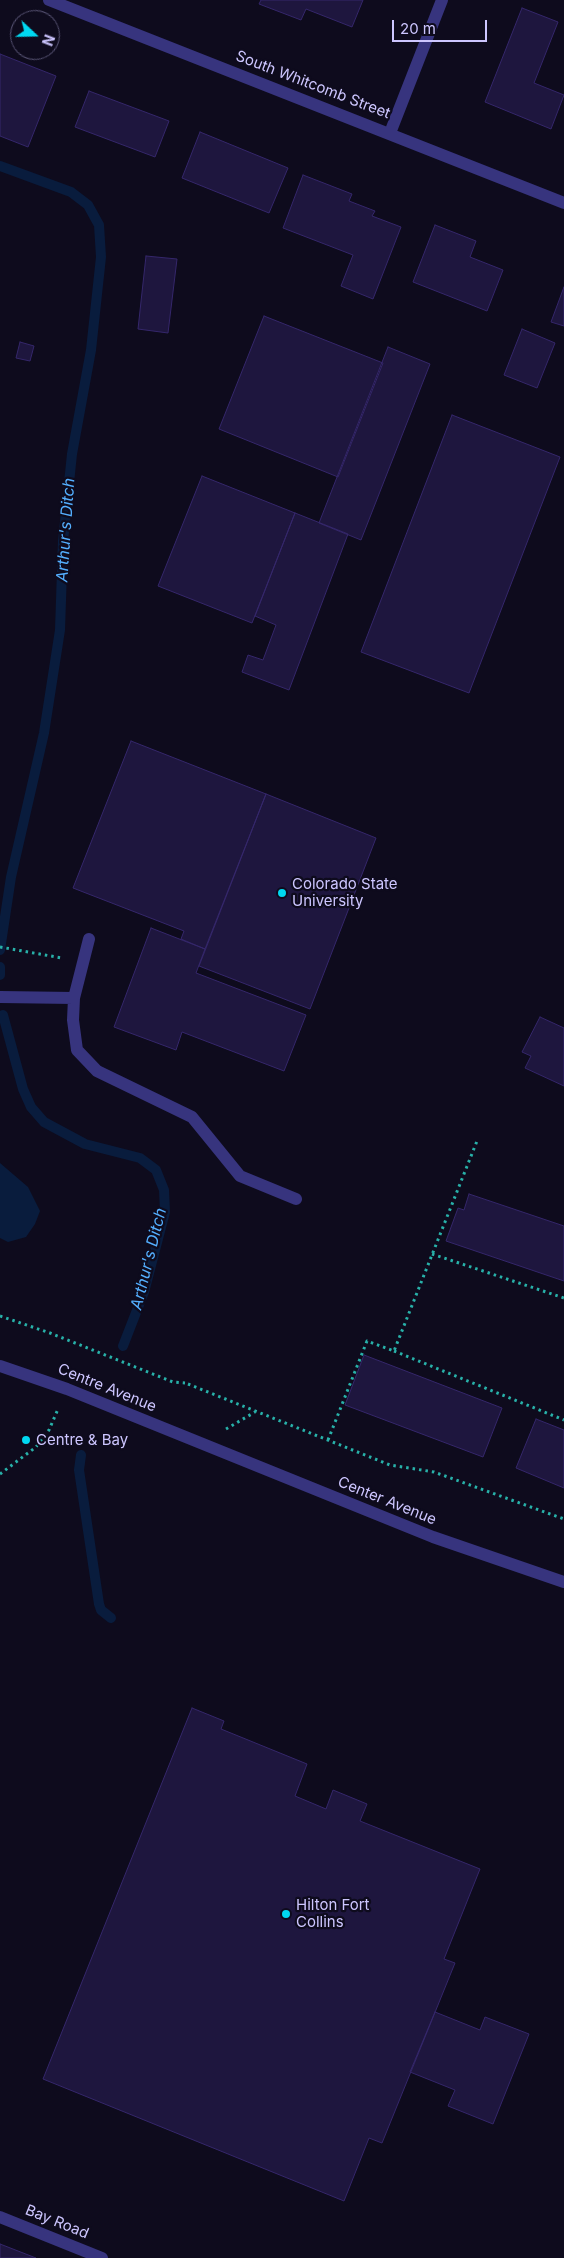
<!DOCTYPE html>
<html>
<head>
<meta charset="utf-8">
<style>
  body { margin:0 }
  #map { position:relative; width:564px; height:2258px; overflow:hidden; background:#0e0b1d; font-family:Inter,sans-serif }
  canvas { display:block }
  .north { position:absolute; left:10px; top:10px; width:50px; height:50px; box-sizing:border-box; background:#0e0b1d; border:1px solid #5a5677; border-radius:50%; rotate:111deg; font-size:14px; font-weight:700; line-height:20px; text-align:center; color:#cdc6ff }
  .north::after { content:''; display:block; margin:auto; width:18px; height:22px; background:#00d8f1; clip-path:polygon(50% 0,100% 100%,50% 72%,0 100%) }
  .scale { position:absolute; left:392px; top:20px; width:95px; height:22px; box-sizing:border-box; border:2px solid #cdc6ff; border-top:0; padding-left:6px; font-size:15px; line-height:18px; white-space:nowrap; color:#cdc6ff; -webkit-text-stroke:4px #0e0b1d; paint-order:stroke }
</style>
</head>
<body>
<div id="map">
<canvas width="564" height="2258"></canvas>
<div class="north">N</div>
<div class="scale">20 m</div>
</div>
<script>
const c = document.querySelector('canvas').getContext('2d');
c.lineJoin = 'round';
function fill(path, color) {
  c.fillStyle = color;
  c.fill(path, 'evenodd');
}
function shape(rows) {
  const path = new Path2D();
  for (const r of rows) {
    path.moveTo(r[0], r[1]);
    for (let i = 2; i < r.length; i += 2) path.lineTo(r[i], r[i + 1]);
  }
  return path;
}
function stroke(path, color, width, dash) {
  c.strokeStyle = color;
  c.lineWidth = width;
  c.lineCap = dash ? 'butt' : 'round';
  c.setLineDash(dash || []);
  c.stroke(path);
}
function label(font, color, halo, rows, align = 'center') {
  c.font = font + ' Inter,sans-serif';
  c.lineWidth = 4.5;
  c.setLineDash([]);
  c.textBaseline = 'middle';
  c.strokeStyle = halo;
  c.fillStyle = color;
  for (const [text, x, y, turn = 0] of rows) {
    c.save();
    c.translate(x, y);
    c.rotate((+turn || 0) * Math.PI / 180);
    c.textAlign = isNaN(turn) ? turn : align;
    if (halo) c.strokeText(text, 0, 0);
    c.fillText(text, 0, 0);
    c.restore();
  }
}
fill(shape([
  [0,1163,28,1187,40,1211,35,1224,26,1237,8,1242,0,1238]
]), '#091c3d');
stroke(shape([
  [0,166,71,192,88,205,99,225,101,257,91,350,72,454,63,541,60,630,44,733,11,877,0,950],
  [0,967,0,975],
  [3,1015,23,1089,31,1107,44,1122,85,1144,140,1158,156,1170,164,1190,165,1212,144,1292,123,1346],
  [81,1455,79,1470,99,1604,101,1610,111,1618]
]), '#091c3d', 10);
const building = shape([
  [261,0,363,0,352,27,306,9,301,20,259,4,261,0],
  [522,8,558,22,534,83,564,95,551,129,485,102,522,8],
  [0,54,56,76,28,147,0,136,0,54],
  [89,91,169,121,155,157,75,127,89,91],
  [200,132,288,168,269,213,182,178,200,132],
  [303,175,352,194,349,201,375,211,372,216,401,227,373,299,341,286,353,255,283,228,303,175],
  [435,225,476,241,470,257,503,270,487,311,413,282,435,225],
  [146,256,177,259,168,333,138,329,146,256],
  [564,287,564,326,551,322,564,287],
  [264,316,383,363,338,477,219,429,264,316],
  [522,329,555,343,537,388,504,375,522,329],
  [20,342,34,346,30,361,16,358,20,342],
  [388,347,430,364,361,540,319,523,388,347],
  [452,415,560,457,469,693,361,652,452,415],
  [202,476,295,513,252,623,158,586,202,476],
  [295,513,348,534,289,690,242,672,248,655,263,660,276,625,255,616,295,513],
  [131,741,266,794,205,949,181,939,184,931,73,888,131,741],
  [266,794,376,838,310,1009,199,966,266,794],
  [151,928,205,949,196,973,306,1015,284,1071,182,1032,176,1050,114,1027,151,928],
  [540,1017,564,1028,564,1086,525,1068,531,1056,522,1052,540,1017],
  [469,1194,564,1226,564,1281,446,1241,458,1208,464,1210,469,1194],
  [364,1355,502,1408,483,1457,345,1405,364,1355],
  [536,1419,564,1430,564,1488,516,1468,536,1419],
  [192,1708,224,1721,221,1729,307,1764,295,1796,326,1809,333,1790,367,1804,360,1821,480,1869,444,1959,455,1963,382,2143,369,2138,344,2201,43,2079,192,1708],
  [435,2012,480,2030,485,2017,529,2034,493,2124,448,2106,455,2090,410,2072,435,2012],
  [0,2244,36,2258,0,2258,0,2244]
]);
fill(building, '#1e163e');
stroke(building, '#35276b', 1);
stroke(shape([
  [0,947,62,958],
  [432,1254,564,1298],
  [0,1316,50,1333,173,1382,185,1383],
  [394,1351,564,1420],
  [188,1384,390,1465,434,1472,564,1519],
  [226,1429,255,1412],
  [328,1440,367,1341,394,1351,477,1141],
  [0,1474,36,1447,49,1430,58,1409]
]), '#28b1a9', 3, [2.5, 4]);
stroke(shape([
  [89,939,74,998,73,1020,77,1050,97,1071,192,1117,240,1176,296,1199],
  [0,997,74,998]
]), '#37347e', 12);
stroke(shape([
  [49,0,564,203],
  [390,133,442,0],
  [0,2217,102,2258]
]), '#37347e', 12);
stroke(shape([
  [0,1366,67,1389,433,1537,564,1582]
]), '#37347e', 12);
for (const [x, y, r, color] of [
  [282,893,5,"#00d8f1"],
  [26,1440,5,"#00d8f1"],
  [286,1914,5,"#00d8f1"]
]) {
  const dot = new Path2D();
  dot.arc(x, y, r, 0, 2 * Math.PI);
  c.fillStyle = color;
  c.fill(dot);
  stroke(dot, '#0e0b1d', 2);
}
label('15px', '#cdc6ff', '#0e0b1d', [
  ["South Whitcomb Street",313,85,21],
  ["Centre Avenue",107,1388,22],
  ["Center Avenue",387,1501,22],
  ["Bay Road",57,2222,22]
]);
label('15px', '#cdc6ff', '#0e0b1d', [
  ["Colorado State",292,884],
  ["University",292,901],
  ["Centre & Bay",36,1440],
  ["Hilton Fort",296,1905],
  ["Collins",296,1922]
], 'left');
label('italic 16px', '#54afff', '#0e0b1d', [
  ["Arthur's Ditch",66,530,-86],
  ["Arthur's Ditch",149,1259,-76]
]);
</script>
</body>
</html>
